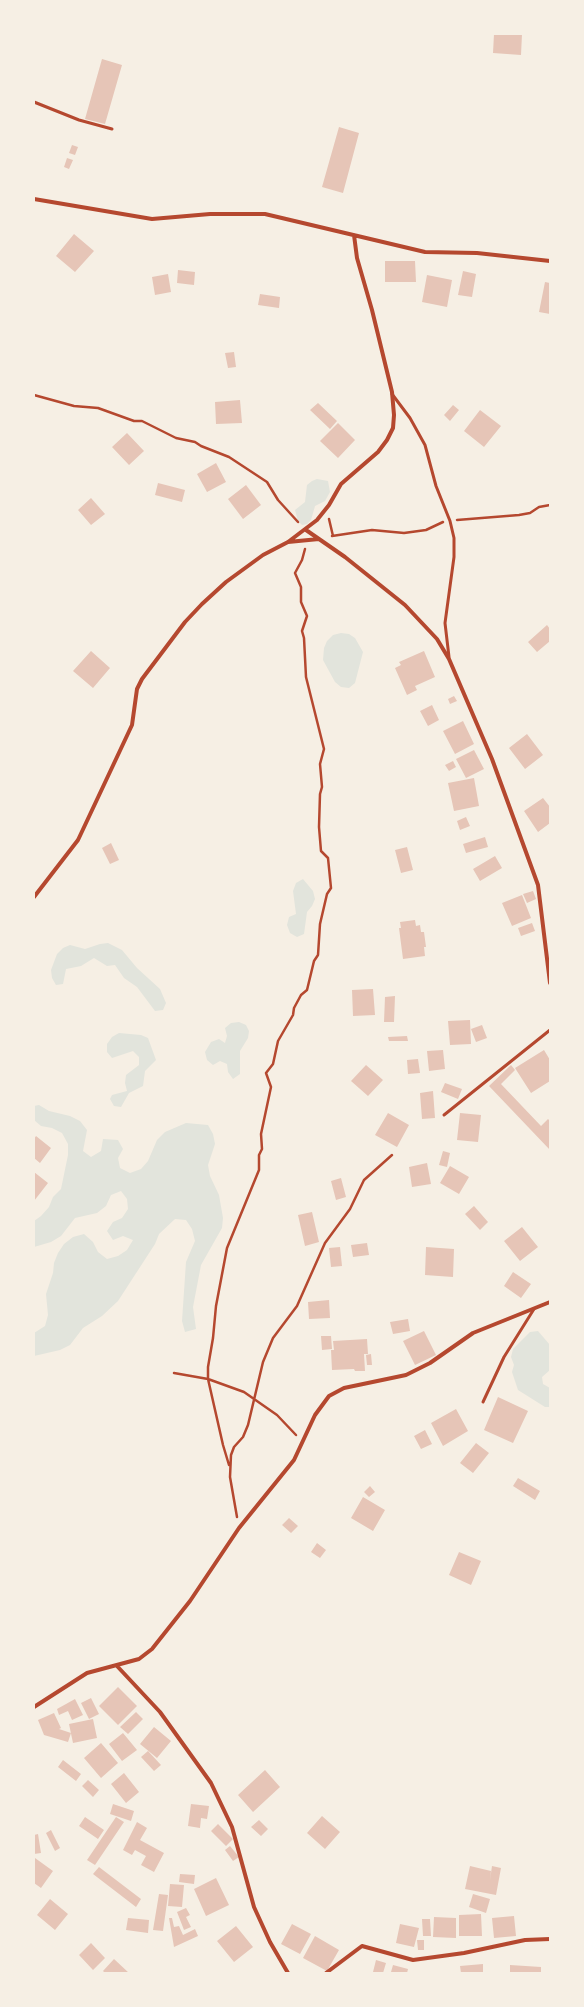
<!DOCTYPE html>
<html>
<head>
<meta charset="utf-8">
<style>
  body { margin:0 }
  #map { position:relative; width:584px; height:2007px; overflow:hidden; background:#f6efe4; font-family:Mulish,sans-serif }
  canvas { display:block }
  .frame { position:absolute; inset:0; border:35px solid #f6efe4; pointer-events:none }
</style>
</head>
<body>
<div id="map">
<canvas width="584" height="2007"></canvas>
<div class="frame"></div>
</div>
<script>
const c = document.querySelector('canvas').getContext('2d');
c.lineJoin = 'round';
function fill(path, color) {
  c.fillStyle = color;
  c.fill(path, 'evenodd');
}
function shape(rows) {
  const path = new Path2D();
  for (const r of rows) {
    path.moveTo(r[0], r[1]);
    for (let i = 2; i < r.length; i += 2) path.lineTo(r[i], r[i + 1]);
  }
  return path;
}
function stroke(path, color, width, dash) {
  c.strokeStyle = color;
  c.lineWidth = width;
  c.lineCap = dash ? 'butt' : 'round';
  c.setLineDash(dash || []);
  c.stroke(path);
}
fill(shape([
  [317,479,328,481,330,492,325,501,315,506,311,520,307,524,302,525,298,521,295,510,305,502,307,485,312,481],
  [341,633,349,634,355,638,363,652,355,683,349,688,341,687,335,682,323,660,324,648,327,641,333,635],
  [303,879,313,891,315,899,312,906,307,912,304,934,297,937,290,933,287,925,289,917,296,914,293,891,296,883],
  [108,943,122,950,137,968,160,989,166,1003,163,1010,155,1011,137,987,124,978,115,965,107,966,94,958,81,966,66,969,63,984,56,985,52,978,51,970,57,954,63,948,70,945,85,949,100,944],
  [239,1022,246,1025,249,1031,248,1038,240,1051,240,1074,233,1079,228,1072,227,1064,220,1061,213,1065,207,1060,205,1052,211,1042,219,1039,225,1043,227,1036,225,1028,231,1023],
  [119,1033,141,1035,148,1038,156,1060,145,1071,143,1086,129,1093,121,1107,114,1106,110,1099,112,1095,127,1091,125,1083,126,1075,139,1065,139,1057,133,1051,112,1058,107,1052,107,1044,112,1037],
  [39,1105,49,1111,70,1116,80,1121,87,1130,83,1151,91,1157,101,1151,103,1139,118,1140,123,1149,118,1158,120,1168,130,1173,141,1169,148,1161,157,1140,165,1132,186,1123,208,1125,213,1134,215,1144,208,1165,210,1176,219,1195,223,1218,222,1228,201,1265,193,1307,196,1329,185,1332,182,1321,186,1262,195,1241,192,1229,186,1220,175,1219,159,1234,155,1244,118,1301,102,1316,83,1328,70,1345,60,1350,34,1356,34,1333,45,1326,48,1315,46,1294,53,1273,54,1263,58,1253,64,1244,73,1237,84,1234,93,1242,98,1252,107,1259,118,1256,127,1250,133,1240,123,1236,113,1240,107,1231,113,1222,122,1218,128,1209,127,1199,121,1191,111,1195,106,1206,97,1213,75,1218,61,1236,51,1242,34,1247,34,1221,41,1216,49,1207,53,1197,61,1189,68,1155,68,1144,62,1133,52,1128,41,1126,34,1120,34,1106],
  [538,1331,550,1345,550,1370,542,1377,543,1384,550,1388,550,1407,545,1407,518,1390,512,1372,514,1365,511,1357,513,1349,530,1332]
]), '#e2e4dc');
fill(shape([
  [494,34,522,34,521,55,493,53],
  [102,59,122,65,105,124,85,119],
  [339,127,359,133,343,193,322,187],
  [72,145,78,147,75,155,69,153],
  [67,158,73,160,69,169,64,167],
  [74,234,94,251,75,272,56,256],
  [385,261,415,261,416,282,385,282],
  [178,270,195,272,194,285,177,283],
  [463,271,476,274,472,297,458,295],
  [168,274,171,292,155,295,152,277],
  [427,275,452,280,447,307,422,302],
  [545,282,550,283,550,314,539,312],
  [260,294,280,297,279,308,258,305],
  [234,352,236,367,228,368,225,353],
  [240,400,242,423,216,424,215,402],
  [318,403,337,421,330,429,310,410],
  [453,405,459,410,450,421,444,415],
  [480,410,501,426,484,447,464,431],
  [338,423,355,440,338,458,320,441],
  [127,433,144,451,129,465,112,447],
  [216,463,226,482,207,492,197,474],
  [158,483,185,490,182,502,155,495],
  [246,485,261,505,243,519,228,499],
  [91,498,105,514,91,525,78,510],
  [547,625,550,629,550,641,537,652,528,642],
  [91,651,110,668,93,688,73,671],
  [424,651,435,677,415,686,417,690,407,695,395,668,401,665,399,662],
  [454,696,457,701,450,704,448,699],
  [432,705,439,720,428,726,420,711],
  [463,721,474,744,455,754,443,731],
  [527,734,543,755,525,769,509,748],
  [474,750,484,769,466,778,456,759],
  [453,761,456,767,449,771,445,765],
  [474,778,479,806,454,811,448,783],
  [543,798,550,807,550,823,538,832,524,811],
  [466,817,470,826,460,830,457,821],
  [485,837,488,847,466,853,463,844],
  [111,843,119,860,110,864,102,848],
  [407,847,413,870,401,873,395,850],
  [495,856,502,868,480,881,473,869],
  [533,891,536,899,527,903,523,894],
  [522,895,531,918,512,926,502,903],
  [415,920,416,926,420,925,421,932,424,932,426,947,424,947,425,956,403,959,399,928,401,928,400,922],
  [532,923,535,931,521,936,518,928],
  [373,989,375,1015,353,1016,352,990],
  [395,996,394,1022,384,1022,385,997],
  [470,1020,471,1044,450,1045,448,1021],
  [482,1025,487,1038,476,1042,471,1029],
  [407,1036,408,1041,389,1041,388,1037],
  [443,1050,445,1069,429,1071,427,1051],
  [544,1050,550,1060,550,1081,531,1093,515,1068],
  [418,1059,420,1073,408,1074,407,1060],
  [366,1065,383,1080,368,1096,351,1081],
  [511,1065,515,1070,501,1084,541,1126,548,1119,550,1121,550,1150,489,1086],
  [445,1083,462,1089,458,1099,441,1092],
  [433,1091,435,1118,422,1119,420,1093],
  [388,1113,409,1125,397,1147,375,1135],
  [460,1113,481,1115,478,1142,457,1140],
  [36,1136,51,1148,40,1163,34,1158,34,1139],
  [443,1151,450,1153,447,1167,439,1165],
  [427,1163,431,1184,412,1187,409,1167],
  [450,1166,469,1177,459,1194,440,1183],
  [34,1172,48,1183,34,1201],
  [341,1178,346,1197,336,1200,331,1181],
  [474,1206,488,1222,480,1230,465,1214],
  [312,1212,319,1242,305,1246,298,1215],
  [522,1227,538,1247,520,1261,504,1241],
  [367,1243,369,1255,353,1257,351,1245],
  [340,1247,342,1266,331,1267,329,1248],
  [426,1247,454,1249,453,1277,425,1275],
  [513,1272,531,1284,521,1298,504,1286],
  [329,1300,330,1318,309,1319,308,1302],
  [408,1319,410,1331,393,1334,390,1322],
  [424,1331,436,1355,415,1365,403,1341],
  [321,1336,331,1336,332,1349,322,1350],
  [367,1339,368,1354,364,1354,365,1371,355,1371,354,1369,332,1370,331,1350,334,1350,333,1341],
  [371,1354,372,1365,367,1365,366,1355],
  [498,1397,528,1411,513,1443,484,1430],
  [456,1409,468,1431,443,1446,431,1423],
  [425,1430,432,1444,421,1449,414,1436],
  [476,1443,489,1453,473,1473,460,1463],
  [518,1478,540,1491,535,1500,513,1486],
  [370,1486,375,1492,369,1497,364,1492],
  [363,1497,385,1510,373,1531,351,1518],
  [289,1518,298,1526,291,1533,282,1525],
  [317,1543,326,1550,320,1558,311,1552],
  [459,1552,481,1561,471,1585,449,1575],
  [118,1687,137,1706,118,1725,99,1706],
  [91,1698,99,1714,89,1719,81,1703],
  [75,1699,83,1715,72,1720,68,1711,59,1715,57,1709],
  [136,1712,143,1719,128,1734,120,1727],
  [54,1713,61,1728,59,1729,71,1733,68,1742,44,1735,38,1720],
  [93,1719,97,1738,73,1743,69,1724],
  [154,1727,171,1741,157,1758,140,1744],
  [123,1733,137,1750,122,1761,109,1744],
  [101,1743,118,1763,101,1778,84,1758],
  [148,1751,161,1765,154,1771,141,1757],
  [63,1760,81,1774,76,1781,58,1767],
  [265,1770,280,1787,253,1812,238,1795],
  [124,1773,139,1792,126,1803,111,1784],
  [88,1780,99,1790,93,1797,82,1786],
  [113,1804,134,1811,131,1821,110,1814],
  [191,1804,209,1806,207,1819,201,1818,200,1828,188,1826],
  [322,1816,340,1832,325,1849,307,1833],
  [85,1817,104,1830,98,1839,79,1826],
  [116,1817,124,1822,95,1865,87,1860],
  [259,1820,268,1829,261,1836,251,1827],
  [137,1822,147,1828,140,1840,164,1853,154,1872,141,1865,146,1856,135,1850,132,1855,123,1850],
  [218,1824,233,1839,226,1846,211,1831],
  [51,1830,60,1848,55,1851,46,1833],
  [38,1834,41,1853,34,1854,34,1835],
  [230,1846,239,1857,233,1861,225,1850],
  [35,1858,53,1871,41,1888,34,1883],
  [470,1866,491,1871,490,1880,492,1866,501,1868,496,1895,465,1889],
  [99,1867,141,1899,136,1907,93,1874],
  [180,1874,195,1875,194,1884,179,1882],
  [216,1878,229,1905,206,1916,194,1889],
  [170,1884,184,1885,182,1907,168,1906],
  [159,1894,168,1895,163,1931,153,1930],
  [473,1894,490,1899,486,1913,469,1907],
  [50,1899,68,1914,55,1930,37,1915],
  [186,1908,190,1915,186,1917,191,1927,184,1930,177,1912],
  [481,1914,482,1936,459,1936,459,1915],
  [514,1916,516,1936,494,1938,492,1918],
  [434,1917,456,1918,456,1938,433,1937],
  [128,1918,149,1920,148,1933,126,1930],
  [169,1918,172,1918,174,1927,179,1926,183,1935,195,1929,198,1936,174,1947],
  [422,1919,430,1919,431,1936,423,1936],
  [292,1924,311,1934,300,1954,281,1944],
  [400,1924,419,1928,414,1947,396,1943],
  [236,1926,253,1947,234,1962,217,1941],
  [315,1936,339,1950,327,1971,303,1958],
  [417,1940,424,1940,424,1950,418,1950],
  [91,1943,105,1958,93,1970,79,1955],
  [114,1959,129,1973,105,1973,103,1971],
  [376,1960,386,1963,383,1973,373,1972],
  [483,1964,483,1973,461,1973,460,1966],
  [393,1965,408,1969,407,1973,391,1972],
  [510,1965,541,1967,541,1973,510,1973]
]), '#e6c5b7');
stroke(shape([
  [34,395,74,406,98,408,134,421,142,421,176,438,195,442,201,446,229,457,267,482,278,500,298,522],
  [329,519,333,536],
  [457,520,519,515,530,513,539,507,550,505],
  [332,536,372,530,404,533,426,530,443,522],
  [174,1373,208,1379,244,1392,277,1415,296,1435],
  [229,1465,223,1445,208,1379,208,1367,213,1338,216,1306,227,1248,259,1170,259,1155,262,1149,261,1134,271,1087,266,1073,273,1064,278,1041,293,1015,294,1008,301,995,307,990,314,961,318,955,320,924,327,894,331,888,328,858,321,851,319,827,320,794,322,787,320,764,324,749,306,677,304,638,302,631,307,616,301,602,301,587,295,573,302,560,305,549],
  [237,1517,230,1477,231,1455,234,1447,243,1437,248,1425,263,1362,273,1338,297,1306,325,1243,350,1209,364,1180,392,1155]
]), '#b5482f', 2.5);
stroke(shape([
  [34,102,79,120,112,129],
  [392,394,410,418,425,445,436,486,450,521,454,538,454,557,445,623,449,657],
  [444,1115,550,1030],
  [483,1402,504,1357,534,1309]
]), '#b5482f', 3);
stroke(shape([
  [34,199,152,219,210,214,265,214,425,252,477,253,550,261],
  [306,530,345,557,405,605,437,639,449,659,492,759,538,885,550,983],
  [288,542,319,539],
  [34,897,78,840,132,725,137,689,142,679,185,622,202,604,226,582,263,555,288,542,317,520,329,505,341,484,378,452,387,440,393,428,394,415,392,392,372,310,357,258,354,235],
  [117,1666,160,1712,211,1783,232,1827,254,1907,270,1942,288,1973],
  [34,1707,87,1673,139,1659,152,1649,190,1601,239,1528,294,1460,315,1415,329,1396,344,1388,406,1375,430,1363,473,1333,550,1302],
  [326,1973,362,1946,413,1960,464,1953,525,1940,550,1939]
]), '#b5482f', 4);
</script>
</body>
</html>
